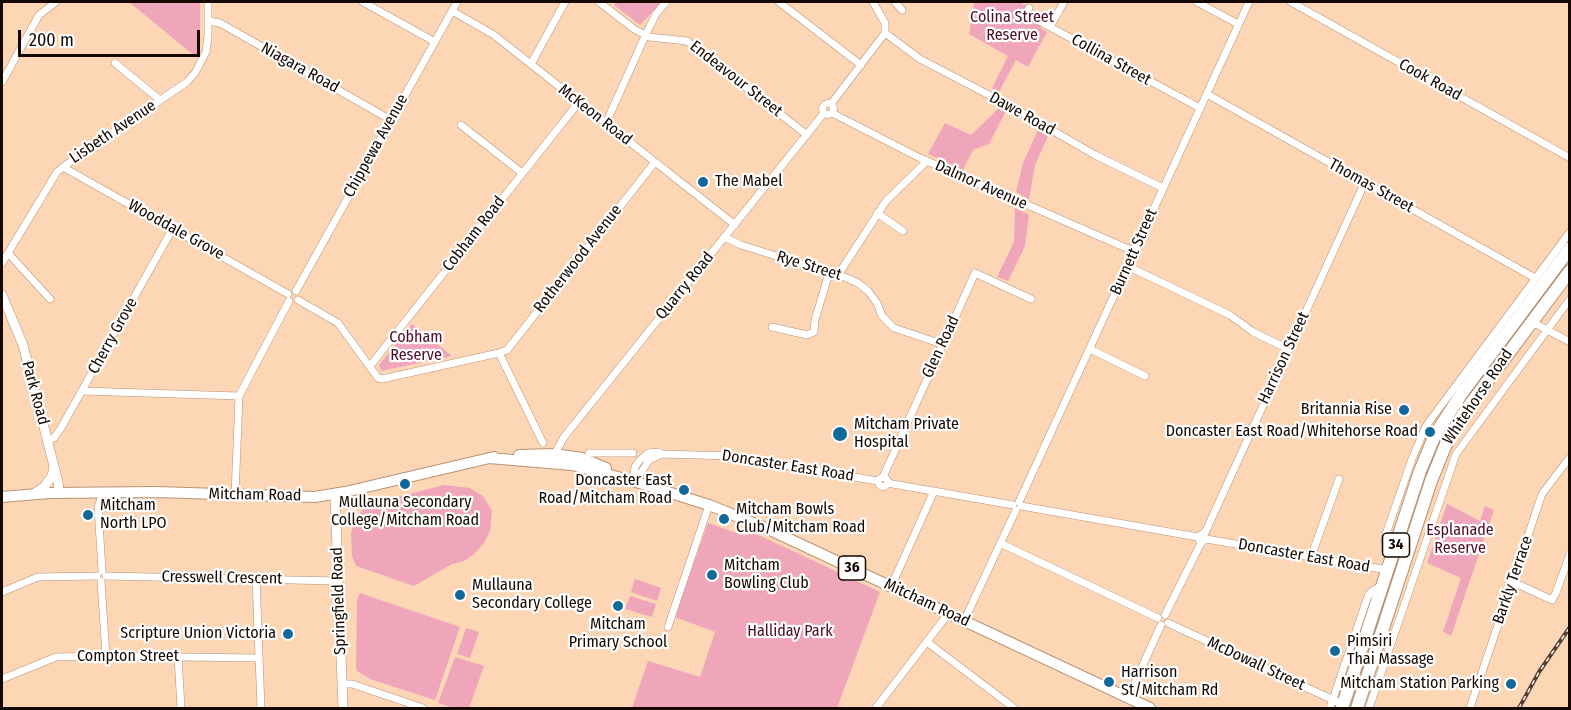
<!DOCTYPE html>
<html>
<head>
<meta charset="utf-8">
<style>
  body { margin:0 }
  #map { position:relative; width:1571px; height:710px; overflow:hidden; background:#fdd6b6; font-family:"Fira Sans Condensed",sans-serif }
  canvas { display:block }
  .frame { position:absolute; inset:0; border:3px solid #150801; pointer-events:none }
  .scale { position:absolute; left:18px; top:30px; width:182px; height:27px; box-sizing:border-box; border:3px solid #150801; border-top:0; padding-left:8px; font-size:18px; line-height:21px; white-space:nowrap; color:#150801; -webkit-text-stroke:4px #fff; paint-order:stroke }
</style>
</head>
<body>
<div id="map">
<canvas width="1571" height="710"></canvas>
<div class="frame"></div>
<div class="scale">200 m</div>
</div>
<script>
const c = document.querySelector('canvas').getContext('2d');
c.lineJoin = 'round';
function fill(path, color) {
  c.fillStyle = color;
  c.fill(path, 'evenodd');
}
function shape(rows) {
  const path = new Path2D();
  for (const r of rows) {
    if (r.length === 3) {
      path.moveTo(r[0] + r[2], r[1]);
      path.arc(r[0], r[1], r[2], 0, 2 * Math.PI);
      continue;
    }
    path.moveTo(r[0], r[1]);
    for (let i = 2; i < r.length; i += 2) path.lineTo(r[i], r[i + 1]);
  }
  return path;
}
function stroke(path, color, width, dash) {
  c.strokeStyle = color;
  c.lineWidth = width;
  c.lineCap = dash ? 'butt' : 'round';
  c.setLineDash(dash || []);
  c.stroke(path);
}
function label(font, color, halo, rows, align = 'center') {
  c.font = font + ' "Fira Sans Condensed",sans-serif';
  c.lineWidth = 4.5;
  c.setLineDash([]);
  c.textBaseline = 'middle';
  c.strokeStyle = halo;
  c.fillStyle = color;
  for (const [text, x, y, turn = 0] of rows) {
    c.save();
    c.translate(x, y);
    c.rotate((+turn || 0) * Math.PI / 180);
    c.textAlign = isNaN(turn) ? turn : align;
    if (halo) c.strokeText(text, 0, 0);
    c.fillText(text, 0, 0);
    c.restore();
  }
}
fill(shape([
  [129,2,200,2,200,49,196,57],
  [616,2,662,2,640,25,614,5],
  [974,2,1019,2,1046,16,1040,28,1047,32,1028,67,1016,60,999,92,992,88,1008,56,969,34],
  [999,108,1006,111,989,144,973,150,963,170,928,154,945,123,971,135],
  [1038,130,1048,136,1035,165,1029,199,1016,192,1023,163],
  [1015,208,1029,215,1025,246,1008,281,997,277,1014,242],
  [412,324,452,356,381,371,379,365],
  [444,485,470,488,483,496,492,511,490,531,484,543,474,554,464,561,452,564,414,586,356,566,352,556,351,533,354,523,362,510,371,504],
  [1447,504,1480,521,1485,506,1494,510,1451,636,1443,632,1461,578,1427,563],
  [708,523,745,536,748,530,880,592,837,708,632,708,648,661,700,677,715,632,675,617],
  [635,579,661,588,657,601,631,592],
  [360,593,460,627,435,700,370,679,357,671,356,668,357,600],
  [630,596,656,604,652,617,625,609],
  [466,628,479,632,470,658,457,654],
  [455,657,484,666,469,708,454,708,438,703]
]), '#efa5ba');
const street = shape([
  [363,2,435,42],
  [599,2,634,29,649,37,687,41,807,135],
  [779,2,861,65],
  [895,2,902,10],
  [1197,2,1238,24],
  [1291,2,1570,158],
  [1029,8,1026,13,1028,15,1200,108],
  [452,11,494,35,735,225],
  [208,21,220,23,391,120],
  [1050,27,1064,2],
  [885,33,920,59,1012,107,1095,155,1163,188],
  [115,63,160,100],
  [531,64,565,2],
  [2,82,39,15,56,2],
  [1207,94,1535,278],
  [828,109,5.5],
  [831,104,885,33,885,23,873,2],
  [832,113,920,158,1133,251],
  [606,123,646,34,656,14,666,2],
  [461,125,522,173],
  [63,167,288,294],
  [877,213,903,231],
  [724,237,741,245,847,278,858,283,868,291,877,303,882,316,894,328,942,344],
  [8,253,50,299],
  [2,263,57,172,79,155,187,82,195,73,206,52,208,36,208,2],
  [1127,266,1230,315,1253,332,1288,349],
  [838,275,886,201,927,161],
  [296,291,457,2],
  [298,300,338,323,378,378,382,379,499,353,543,443],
  [1532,322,1570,342],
  [772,327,807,335,814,332,815,320,829,273],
  [1090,349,1145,376],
  [499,353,507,350,655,162],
  [370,366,579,102],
  [82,391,239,396],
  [48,440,54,438,61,428,173,228],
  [589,453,633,453],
  [553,457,564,437,824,113],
  [883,477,975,273,1031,299],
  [883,482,4.5],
  [633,481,635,467,639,461,648,453,658,452,662,454,731,456,878,481],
  [633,481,639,476,649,460,662,454],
  [887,483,1013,505],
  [235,495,239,396,289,301],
  [1019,502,1249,2],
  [1021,506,1198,537,1202,534,1206,539,1201,543,1198,537],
  [1204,535,1365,182],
  [1206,539,1388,570],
  [1000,543,1158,618],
  [1393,556,1385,543,1386,534,1412,459,1426,426,1570,232],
  [1311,557,1339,479],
  [102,571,98,507,103,493],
  [106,576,338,581],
  [256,578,261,708],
  [101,581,106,656],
  [1513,582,1552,600,1556,593,1570,554],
  [891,587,934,491],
  [2,592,38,577,97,576],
  [1165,615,1201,543],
  [964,621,1016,510],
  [1168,623,1344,705],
  [668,627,709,505],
  [927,642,1014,708],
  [178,657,181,708],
  [2,679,56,657,106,656,258,658],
  [342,684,352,684,423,708],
  [1128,698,1161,625],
  [876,708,948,614],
  [1330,708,1368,596,1372,591,1383,585],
  [1369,708,1456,454,1570,299],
  [1470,708,1542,494,1570,457]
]);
const secondary = shape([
  [2,295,23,345,58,482,59,493],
  [35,493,44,487,52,476,54,467],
  [335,494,343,708]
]);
const primary = shape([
  [519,455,554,454,582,458,606,468],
  [489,458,572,465,633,481,709,505,768,529,1150,708],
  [2,497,50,493,156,492,315,497,345,492,494,457]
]);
const highway = shape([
  [1342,708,1420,471,1435,435,1462,393,1570,248],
  [1357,708,1431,481,1448,439,1466,410,1570,271]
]);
stroke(street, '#b79274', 8);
stroke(secondary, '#b79274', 10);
stroke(primary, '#b79274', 12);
stroke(highway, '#b79274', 14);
stroke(street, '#fff', 7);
stroke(secondary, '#fff', 9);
stroke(primary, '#fff', 10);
stroke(highway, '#fff', 12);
const rail = shape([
  [1519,708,1539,672,1570,627]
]);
stroke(rail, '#523e30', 4);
stroke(rail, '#fff', 1.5, [4.5]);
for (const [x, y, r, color] of [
  [703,182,6,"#126899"],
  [1404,410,6,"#126899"],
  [1430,432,6,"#126899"],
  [840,434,8,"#126899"],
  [405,484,6,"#126899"],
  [684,490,6,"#126899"],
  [88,515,6,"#126899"],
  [724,519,6,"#126899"],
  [712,575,6,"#126899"],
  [460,595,6,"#126899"],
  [618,606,6,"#126899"],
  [288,634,6,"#126899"],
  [1335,651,6,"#126899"],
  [1109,682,6,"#126899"],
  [1511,684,6,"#126899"]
]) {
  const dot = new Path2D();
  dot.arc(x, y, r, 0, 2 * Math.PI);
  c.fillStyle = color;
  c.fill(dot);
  stroke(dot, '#fff', 2);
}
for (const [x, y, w] of [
  [1396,545,27],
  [852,568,27]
]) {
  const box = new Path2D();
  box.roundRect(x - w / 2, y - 12, w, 24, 4.5);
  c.fillStyle = '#fff';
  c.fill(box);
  stroke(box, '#150801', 1.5);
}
label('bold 15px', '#150801', null, [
  ["34",1396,545],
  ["36",852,568]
]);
label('16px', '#500b29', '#fff', [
  ["Colina Street",1012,18],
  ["Reserve",1012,36],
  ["Cobham",416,338],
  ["Reserve",416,356],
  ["Esplanade",1460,531],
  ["Reserve",1460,549],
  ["Halliday Park",790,632]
]);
label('16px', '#150801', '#fff', [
  ["Collina Street",1111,60,29],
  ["Niagara Road",300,68,29],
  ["Endeavour Street",736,79,38],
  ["Cook Road",1430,80,29],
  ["Dawe Road",1022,114,29],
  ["McKeon Road",595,115,38],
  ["Lisbeth Avenue",113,132,-34],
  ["Chippewa Avenue",376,146,-61],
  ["Dalmor Avenue",981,185,24],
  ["Thomas Street",1371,186,29],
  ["Wooddale Grove",176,230,29],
  ["Cobham Road",474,234,-52],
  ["Burnett Street",1134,252,-66],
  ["Rotherwood Avenue",578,259,-52],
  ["Rye Street",809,266,17],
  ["Quarry Road",685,286,-51],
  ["Cherry Grove",113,336,-61],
  ["Glen Road",941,347,-65],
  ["Harrison Street",1284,358,-65],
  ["Park Road",35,393,75],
  ["Whitehorse Road",1478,397,-56],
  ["Doncaster East Road",788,466,9],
  ["Mitcham Road",255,495,1],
  ["Doncaster East Road",1304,556,10],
  ["Cresswell Crescent",222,578,1],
  ["Barkly Terrace",1513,580,-71],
  ["Springfield Road",339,601,-92],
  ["Mitcham Road",927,603,25],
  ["Compton Street",128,657],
  ["McDowall Street",1256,664,25]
]);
label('16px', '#150801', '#fff', [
  ["The Mabel",715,182],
  ["Britannia Rise",1392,410,"right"],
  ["Mitcham Private",854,425],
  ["Hospital",854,443],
  ["Doncaster East Road/Whitehorse Road",1418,432,"right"],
  ["Doncaster East",672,481,"right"],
  ["Road/Mitcham Road",672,499,"right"],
  ["Mullauna Secondary",405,503,"center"],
  ["College/Mitcham Road",405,521,"center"],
  ["Mitcham",100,506],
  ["North LPO",100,524],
  ["Mitcham Bowls",736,510],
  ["Club/Mitcham Road",736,528],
  ["Mitcham",724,566],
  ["Bowling Club",724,584],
  ["Mullauna",472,586],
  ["Secondary College",472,604],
  ["Mitcham",618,625,"center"],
  ["Primary School",618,643,"center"],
  ["Scripture Union Victoria",276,634,"right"],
  ["Pimsiri",1347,642],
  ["Thai Massage",1347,660],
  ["Harrison",1121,673],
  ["St/Mitcham Rd",1121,691],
  ["Mitcham Station Parking",1499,684,"right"]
], 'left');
</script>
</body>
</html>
